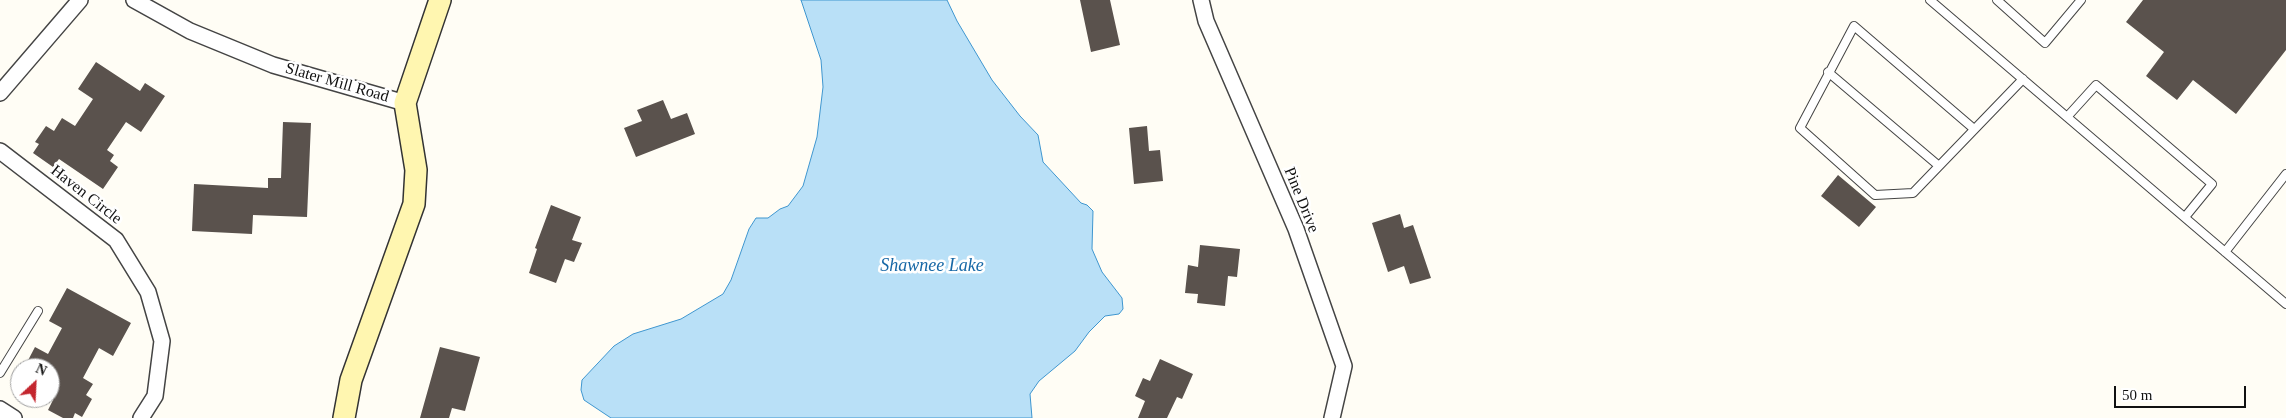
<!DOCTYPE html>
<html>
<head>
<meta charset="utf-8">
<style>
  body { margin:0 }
  #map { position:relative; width:2286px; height:418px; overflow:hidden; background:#fffdf5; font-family:"Times New Roman",serif }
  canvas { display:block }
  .north { position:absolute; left:10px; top:358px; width:50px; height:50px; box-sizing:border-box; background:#fff; border:1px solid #a0a0a0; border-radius:50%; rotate:25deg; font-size:14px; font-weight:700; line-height:20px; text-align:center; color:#111 }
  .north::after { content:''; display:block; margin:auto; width:18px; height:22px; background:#c4262e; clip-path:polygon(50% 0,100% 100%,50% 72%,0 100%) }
  .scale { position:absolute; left:2114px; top:386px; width:132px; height:22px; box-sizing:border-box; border:2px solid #111; border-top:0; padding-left:6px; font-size:15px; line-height:18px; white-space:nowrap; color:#111; -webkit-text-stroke:4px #fff; paint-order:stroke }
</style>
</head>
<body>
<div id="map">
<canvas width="2286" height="418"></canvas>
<div class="north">N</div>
<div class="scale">50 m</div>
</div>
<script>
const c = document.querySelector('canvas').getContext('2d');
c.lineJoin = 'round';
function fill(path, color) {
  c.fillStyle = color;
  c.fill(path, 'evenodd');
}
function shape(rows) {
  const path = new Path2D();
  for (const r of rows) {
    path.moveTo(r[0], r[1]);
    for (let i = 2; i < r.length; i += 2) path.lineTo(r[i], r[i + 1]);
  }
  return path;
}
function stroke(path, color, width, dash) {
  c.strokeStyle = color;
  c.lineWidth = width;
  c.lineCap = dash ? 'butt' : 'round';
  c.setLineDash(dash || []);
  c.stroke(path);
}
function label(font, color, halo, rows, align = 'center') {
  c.font = font + ' "Times New Roman",serif';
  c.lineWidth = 5;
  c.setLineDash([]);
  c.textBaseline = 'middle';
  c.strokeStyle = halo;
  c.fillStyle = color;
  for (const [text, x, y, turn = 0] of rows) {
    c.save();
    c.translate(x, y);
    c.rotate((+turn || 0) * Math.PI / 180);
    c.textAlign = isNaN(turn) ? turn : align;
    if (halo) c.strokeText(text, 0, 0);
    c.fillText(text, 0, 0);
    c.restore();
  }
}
const water = shape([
  [801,0,947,0,957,21,992,80,1020,116,1038,135,1043,162,1081,203,1087,205,1093,211,1092,249,1102,272,1122,298,1123,309,1119,314,1105,316,1089,332,1075,351,1039,381,1030,394,1032,418,611,418,584,400,581,390,582,380,614,346,633,334,681,319,723,294,731,280,749,229,756,218,768,218,780,209,788,206,803,186,817,137,823,87,821,60,801,0]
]);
fill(water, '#b9e0f7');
stroke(water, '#3f96cf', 1);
fill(shape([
  [1080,0,1110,0,1120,45,1091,52],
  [2143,0,2286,0,2286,50,2236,114,2193,80,2177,100,2146,76,2164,52,2126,22],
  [96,62,140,91,145,83,165,96,141,132,126,122,107,150,114,155,110,161,118,167,103,189,59,159,53,167,33,153,39,144,35,142,46,126,54,131,62,118,75,126,93,99,78,89],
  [663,100,671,119,687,113,695,134,636,157,624,128,642,121,637,110],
  [283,122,311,123,307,217,253,215,252,234,192,231,194,184,268,188,268,178,281,178],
  [1147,126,1149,151,1160,150,1163,181,1134,184,1129,128],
  [1838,175,1876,207,1859,227,1821,196],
  [551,205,581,217,572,240,582,243,574,262,565,259,556,283,529,273,537,249,535,248],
  [1400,214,1404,228,1413,225,1431,278,1410,284,1404,266,1388,272,1372,223],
  [1200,245,1240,249,1237,277,1228,276,1225,306,1197,303,1198,294,1185,293,1188,265,1198,267],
  [67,288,131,323,113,356,99,348,83,378,93,384,86,395,92,399,82,417,75,413,73,418,63,418,48,410,53,400,50,398,50,368,24,368,35,347,48,354,62,328,49,321],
  [440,347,480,357,465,411,452,408,449,418,420,418],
  [1160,359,1193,374,1182,399,1177,397,1167,418,1138,418,1145,401,1135,396,1143,378,1150,381]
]), '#5a524d');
const lane = shape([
  [1930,0,2286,304],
  [1997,0,2045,43,2081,0],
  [1828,72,1939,166],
  [2067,117,2096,85,2212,184,2185,217],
  [1974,129,1854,26,1800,128,1875,195,1913,193,2023,79],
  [2225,252,2286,174],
  [0,373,38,311]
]);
const street = shape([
  [134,0,190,31,273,65,405,103],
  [1201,0,1206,21,1296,229,1344,366,1332,418],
  [0,93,80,0],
  [0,151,116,240,148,292,162,341,155,396,141,418],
  [0,409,14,418]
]);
const secondary = shape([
  [344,418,351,380,414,204,416,170,405,103,440,0]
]);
stroke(lane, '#444', 10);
stroke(street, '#444', 18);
stroke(secondary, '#333', 24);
stroke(lane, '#fff', 8);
stroke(street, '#fff', 15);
stroke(secondary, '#fff6b0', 21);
label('16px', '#111', '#fff', [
  ["Slater Mill Road",337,83,16],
  ["Haven Circle",86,195,38],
  ["Pine Drive",1301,200,68]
]);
label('italic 18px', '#1768a6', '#fff', [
  ["Shawnee Lake",932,266]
]);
</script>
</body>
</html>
